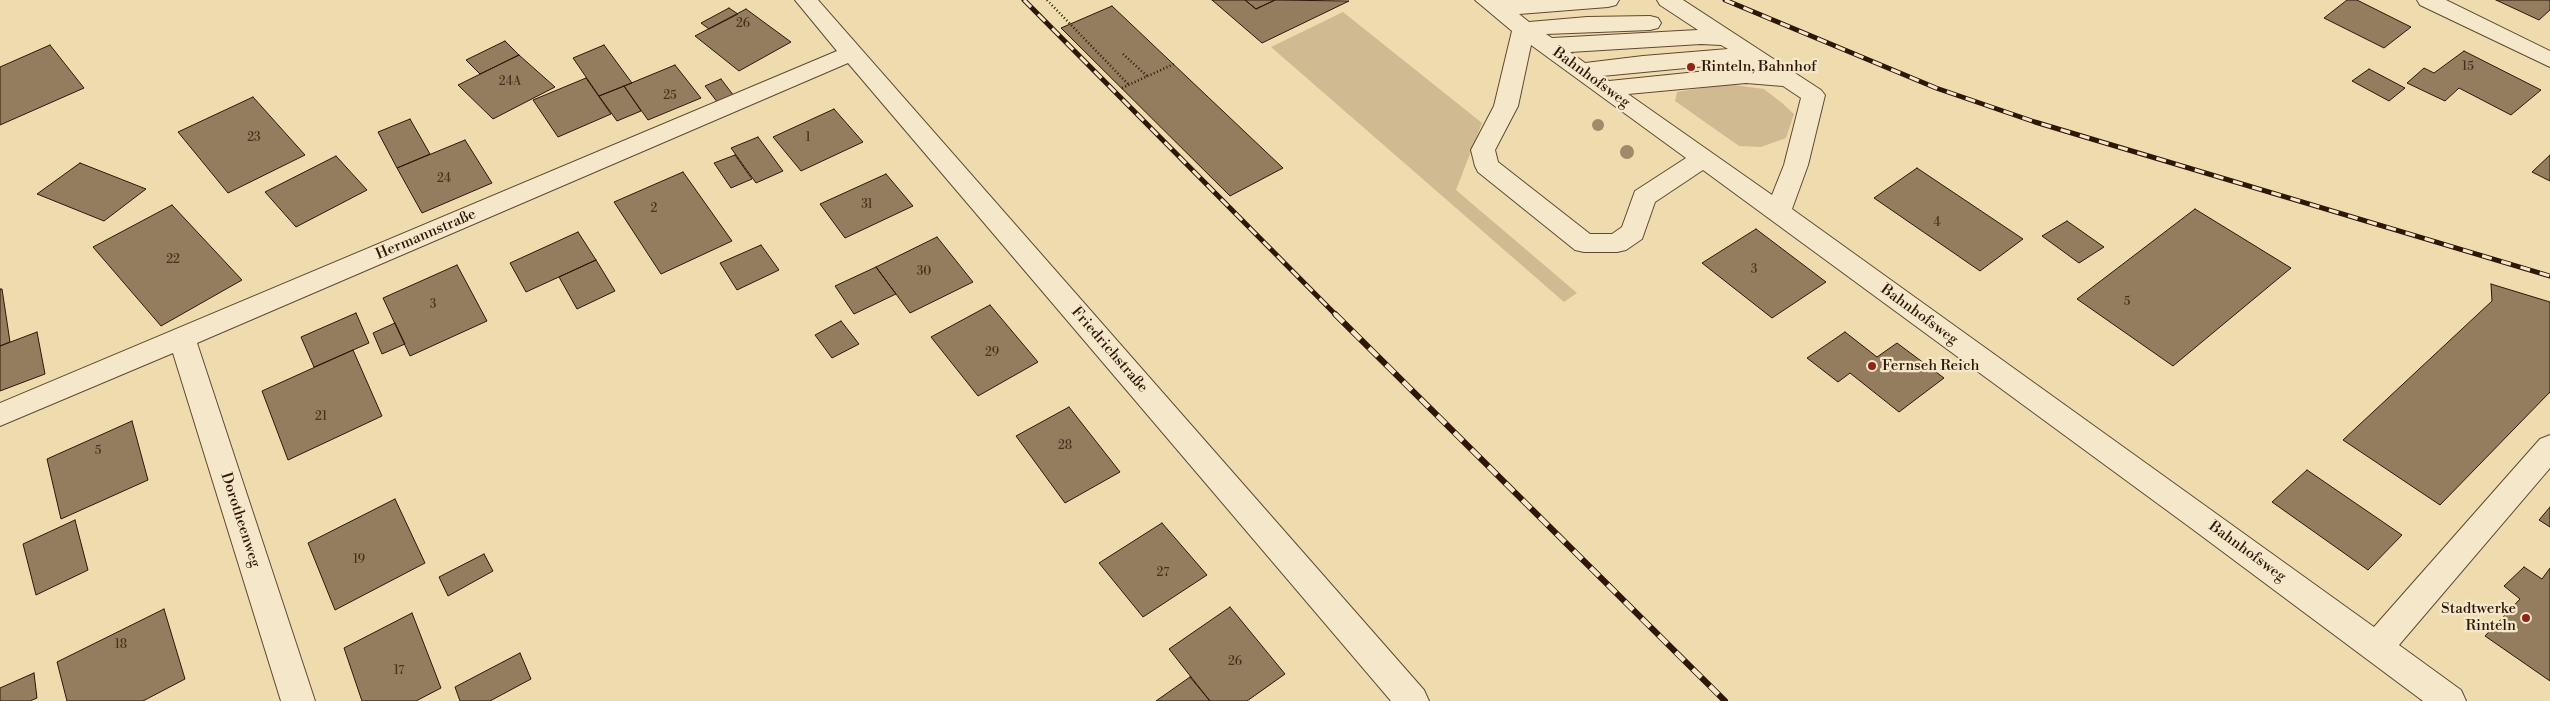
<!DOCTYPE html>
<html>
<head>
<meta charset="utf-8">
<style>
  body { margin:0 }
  canvas { display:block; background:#efdcae }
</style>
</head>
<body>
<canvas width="2550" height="701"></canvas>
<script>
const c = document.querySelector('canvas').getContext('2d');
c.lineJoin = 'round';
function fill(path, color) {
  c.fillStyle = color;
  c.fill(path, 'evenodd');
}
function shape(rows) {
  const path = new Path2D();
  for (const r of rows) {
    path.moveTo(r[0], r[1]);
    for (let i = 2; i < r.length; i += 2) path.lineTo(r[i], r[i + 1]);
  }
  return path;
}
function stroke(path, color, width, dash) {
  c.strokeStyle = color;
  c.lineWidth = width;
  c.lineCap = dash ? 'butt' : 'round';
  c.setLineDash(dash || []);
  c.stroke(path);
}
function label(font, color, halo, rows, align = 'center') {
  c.font = font + ' "Libre Bodoni",serif';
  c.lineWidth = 4.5;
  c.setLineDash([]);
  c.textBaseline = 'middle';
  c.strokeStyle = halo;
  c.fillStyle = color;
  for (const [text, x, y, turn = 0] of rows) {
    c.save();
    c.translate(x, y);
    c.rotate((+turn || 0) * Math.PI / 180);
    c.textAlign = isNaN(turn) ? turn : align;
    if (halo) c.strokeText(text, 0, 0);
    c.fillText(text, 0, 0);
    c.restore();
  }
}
fill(shape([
  [1343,12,1482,123,1456,190,1577,293,1564,302,1271,47],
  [1727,84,1764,89,1782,103,1794,114,1786,138,1761,147,1739,146,1675,101,1677,92]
]), '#cfba92');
const building = shape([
  [1212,0,1245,0,1256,9,1275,0,1349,1,1262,43,1212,0],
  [1245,0,1275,0,1256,9,1245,0],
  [2347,0,2357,0,2411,27,2384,48,2324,18,2347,0],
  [2496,0,2550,0,2550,10,2539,20,2496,0],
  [1112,6,1283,168,1230,196,1061,28,1112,6],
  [729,8,738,14,709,29,701,23,729,8],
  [746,9,791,42,739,71,695,36,746,9],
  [505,41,519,55,480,74,466,60,505,41],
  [50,45,84,88,0,125,0,67,50,45],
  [604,45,632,83,599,96,573,58,604,45],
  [2464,51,2541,90,2511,115,2459,88,2445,101,2407,83,2424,68,2434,73,2464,51],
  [519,55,555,87,493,119,458,85,519,55],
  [675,65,701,98,648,120,624,86,675,65],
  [2369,69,2405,88,2389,101,2352,81,2369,69],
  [586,78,611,114,558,137,533,100,586,78],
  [721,79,734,96,718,103,705,86,721,79],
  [624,86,641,111,617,121,599,96,624,86],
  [253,97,305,155,228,193,178,132,253,97],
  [834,109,863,142,801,171,773,137,834,109],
  [410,119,430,154,397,168,378,132,410,119],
  [758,137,783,171,756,183,731,148,758,137],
  [465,140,492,183,422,213,397,168,465,140],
  [735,155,752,179,731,188,714,163,735,155],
  [2550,155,2550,181,2532,172,2550,155],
  [336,156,367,190,296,227,265,192,336,156],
  [80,163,146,189,104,221,37,194,80,163],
  [1917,168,2023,239,1980,271,1874,198,1917,168],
  [683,172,732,241,661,274,614,202,683,172],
  [886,174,913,206,845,238,820,204,886,174],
  [172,205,242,280,161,326,93,247,172,205],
  [2195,209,2291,268,2173,366,2077,299,2195,209],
  [2067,221,2104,247,2079,263,2042,236,2067,221],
  [1756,229,1826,282,1772,318,1702,263,1756,229],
  [578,232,596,260,526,292,510,263,578,232],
  [937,237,973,282,910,313,876,267,937,237],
  [761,245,779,270,737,290,720,263,761,245],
  [596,260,615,291,577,309,559,277,596,260],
  [457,265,487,321,410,356,383,298,457,265],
  [876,267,896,294,854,314,835,286,876,267],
  [2491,284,2550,302,2550,392,2440,505,2343,440,2492,301,2491,284],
  [0,289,2,289,10,342,0,346,0,289],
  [990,305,1038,362,978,396,931,337,990,305],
  [356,313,369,343,314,367,301,337,356,313],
  [841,321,859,344,832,358,815,335,841,321],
  [395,323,405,344,382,354,373,333,395,323],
  [37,332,45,374,0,391,0,346,37,332],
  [1845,332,1877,357,1897,343,1944,378,1899,412,1850,373,1838,382,1807,358,1845,332],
  [353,350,382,416,288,460,262,391,353,350],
  [1069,407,1120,472,1065,503,1016,436,1069,407],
  [132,421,148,480,61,519,47,459,132,421],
  [2307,470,2402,535,2368,570,2272,502,2307,470],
  [395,499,425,563,335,610,308,543,395,499],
  [2550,507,2550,527,2539,520,2550,507],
  [75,520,88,570,36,595,23,544,75,520],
  [1162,523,1207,575,1143,617,1099,563,1162,523],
  [484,554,493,571,448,596,439,577,484,554],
  [2524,567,2542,579,2550,568,2550,681,2485,636,2520,599,2504,586,2524,567],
  [1230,607,1285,674,1247,701,1210,701,1169,649,1230,607],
  [164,609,185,679,143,701,67,701,57,662,164,609],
  [412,613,441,688,416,701,362,701,344,648,412,613],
  [520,653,531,679,490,701,460,701,455,687,520,653],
  [34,673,37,698,30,701,0,701,0,688,34,673],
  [1190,677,1210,701,1156,701,1190,677]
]);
fill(building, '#937d5e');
stroke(building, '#301607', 1);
const minor = shape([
  [795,0,818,0,1424,690,1429,701,1391,701,848,63,197,343,315,701,281,701,173,353,0,426,0,403,837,51,795,0],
  [1475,0,1619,0,1616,5,1608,7,1519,14,1529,22,1587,17,1650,16,1658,18,1661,23,1658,28,1650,30,1546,34,1552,38,1698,30,1660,5,1657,0,1683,0,1821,90,1825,95,1808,165,1792,209,2374,627,2540,439,2550,435,2550,468,2399,645,2461,690,2466,701,2423,701,2191,528,1703,170,1655,202,1642,239,1626,250,1617,252,1584,252,1575,250,1478,172,1475,166,1471,150,1494,106,1512,31,1475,0],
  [1701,44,1721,45,1728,49,1643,56,1585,63,1570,52,1701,44],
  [1531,45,1686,158,1635,191,1622,227,1612,234,1590,234,1498,162,1495,150,1518,106,1531,45],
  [1738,63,1756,68,1746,67,1609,81,1602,76,1738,63],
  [1746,83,1783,86,1801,98,1784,165,1772,195,1628,94,1746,83],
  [2417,0,2446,0,2550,51,2550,67,2420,5,2417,0]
]);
stroke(minor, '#604831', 2);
stroke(shape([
  [1047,0,1129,85],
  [1123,54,1147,76],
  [1122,88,1176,63]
]), '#301607', 2.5, [1, 2.5]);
fill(minor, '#f5e8ca');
const railFar1 = shape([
  [1024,0,1336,315],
  [1725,0,1936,88,2035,122,2550,276]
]);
const rail = shape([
  [1335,314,1725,701]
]);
stroke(railFar1, '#301607', 5);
stroke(rail, '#301607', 6);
stroke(railFar1, '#f5e8ca', 3, [10]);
stroke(rail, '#f5e8ca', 4.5, [12]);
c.fillStyle = '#a08a69';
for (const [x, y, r] of [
  [1598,125,6],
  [1627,152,7]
]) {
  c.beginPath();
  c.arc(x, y, r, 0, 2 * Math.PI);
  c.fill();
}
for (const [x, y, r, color] of [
  [1691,67,5,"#8f2418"],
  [1872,366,5,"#8f2418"],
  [2526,618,5,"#8f2418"]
]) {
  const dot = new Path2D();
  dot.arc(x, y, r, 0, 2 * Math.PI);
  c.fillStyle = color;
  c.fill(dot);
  stroke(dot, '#f5e8ca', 2);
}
label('12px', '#49301d', null, [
  ["26",743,24],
  ["15",2468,67],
  ["24A",510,82],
  ["25",670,96],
  ["23",254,138],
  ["1",808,138],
  ["24",444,179],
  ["31",867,205],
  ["2",654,209],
  ["4",1937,223],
  ["22",173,260],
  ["3",1754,270],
  ["30",924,272],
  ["5",2127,302],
  ["3",433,305],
  ["29",992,353],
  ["21",321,417],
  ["28",1065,446],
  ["5",98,451],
  ["19",359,560],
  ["27",1163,573],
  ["18",121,645],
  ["26",1235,662],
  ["17",399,671]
]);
label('15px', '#301607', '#f5e8ca', [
  ["Rinteln, Bahnhof",1701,67],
  ["Fernseh Reich",1882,366],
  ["Stadtwerke",2516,609,"right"],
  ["Rinteln",2516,626,"right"]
], 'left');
label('15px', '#301607', '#f5e8ca', [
  ["Bahnhofsweg",1591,78,36],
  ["Hermannstraße",426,235,-23],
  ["Bahnhofsweg",1919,315,36],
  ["Friedrichstraße",1109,350,49],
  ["Dorotheenweg",240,520,72],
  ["Bahnhofsweg",2247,552,36]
]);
</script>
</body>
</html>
